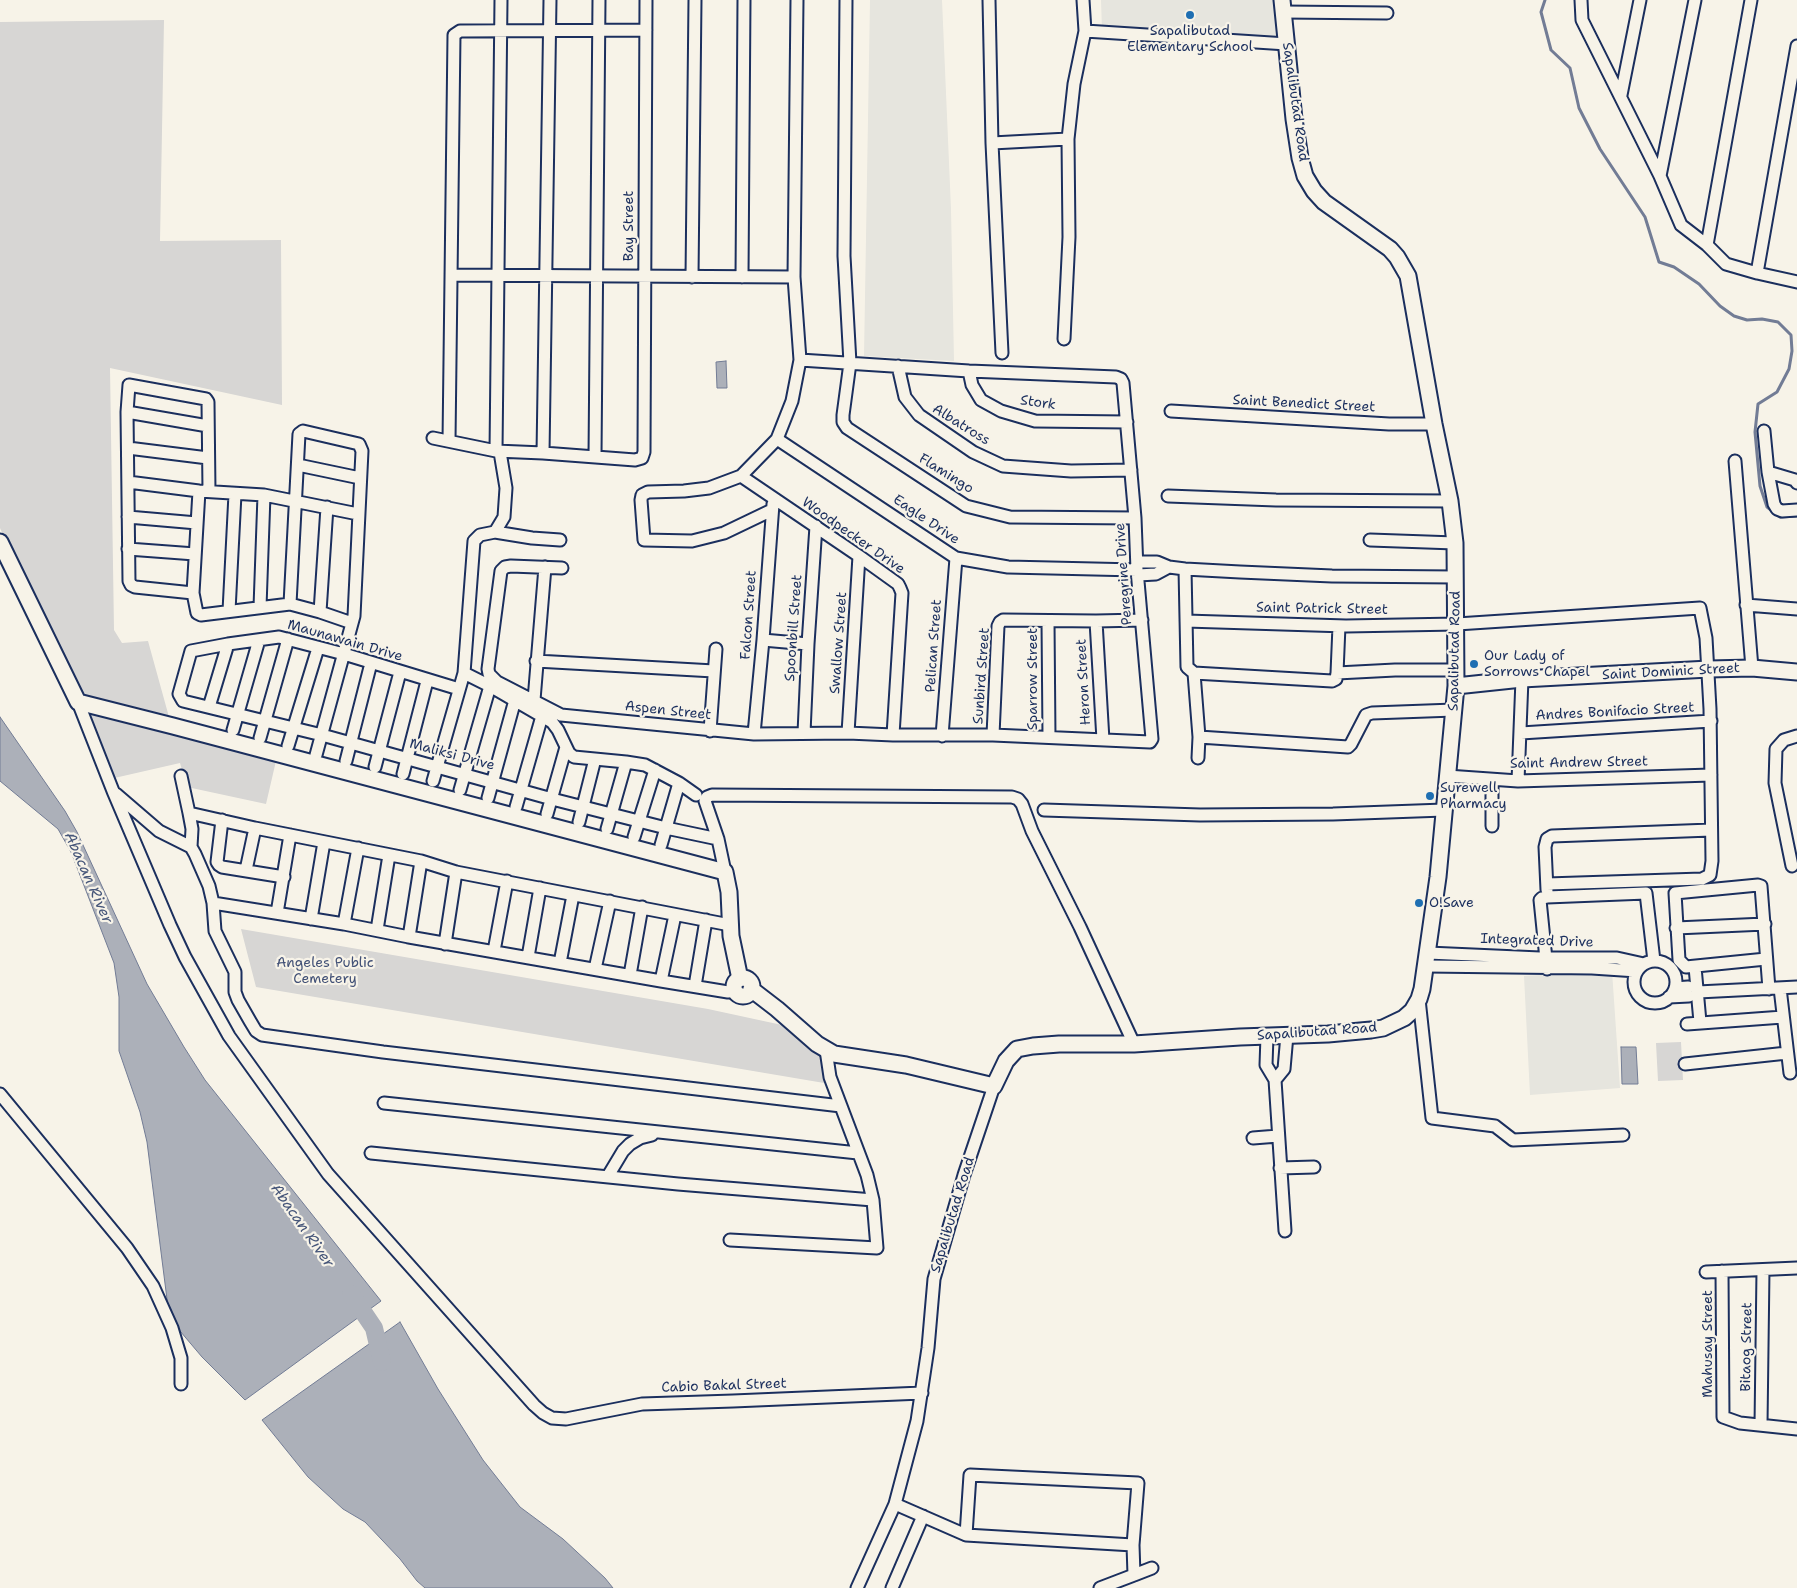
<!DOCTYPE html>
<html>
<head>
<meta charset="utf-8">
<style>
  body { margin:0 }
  canvas { display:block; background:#f7f3e8 }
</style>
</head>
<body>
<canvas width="1797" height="1588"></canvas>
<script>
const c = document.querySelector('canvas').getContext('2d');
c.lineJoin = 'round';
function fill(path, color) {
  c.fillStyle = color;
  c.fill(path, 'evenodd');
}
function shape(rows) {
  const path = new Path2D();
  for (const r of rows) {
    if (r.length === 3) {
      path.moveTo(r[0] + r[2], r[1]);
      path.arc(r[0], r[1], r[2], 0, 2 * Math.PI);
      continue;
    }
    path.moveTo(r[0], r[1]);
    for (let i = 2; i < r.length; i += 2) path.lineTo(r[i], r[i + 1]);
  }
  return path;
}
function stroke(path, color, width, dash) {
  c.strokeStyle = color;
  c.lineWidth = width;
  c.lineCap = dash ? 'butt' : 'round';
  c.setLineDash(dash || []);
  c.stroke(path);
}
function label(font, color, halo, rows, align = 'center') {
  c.font = font + ' "Shantell Sans",sans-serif';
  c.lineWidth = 4.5;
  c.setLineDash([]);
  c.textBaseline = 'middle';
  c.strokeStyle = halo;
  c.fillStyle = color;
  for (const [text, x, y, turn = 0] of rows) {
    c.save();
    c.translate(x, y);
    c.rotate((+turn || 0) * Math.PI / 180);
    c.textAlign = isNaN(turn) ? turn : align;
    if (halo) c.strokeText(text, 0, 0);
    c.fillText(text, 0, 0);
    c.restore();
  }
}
fill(shape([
  [870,0,942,0,951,209,954,361,864,356],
  [1101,0,1277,0,1281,38,1102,30],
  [1612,971,1620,1088,1530,1095,1524,976]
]), '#e6e5de');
fill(shape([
  [164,20,160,241,281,240,282,405,110,368,114,630,122,643,148,641,169,717,279,748,266,804,187,787,180,763,110,779,0,528,0,22],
  [241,929,708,1009,782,1025,821,1055,830,1084,256,987],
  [1681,1042,1683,1080,1658,1081,1656,1043]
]), '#d7d6d4');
const water = shape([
  [726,361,727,388,717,388,716,362,726,361],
  [0,717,65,811,77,832,147,984,184,1047,205,1080,381,1301,245,1400,202,1357,180,1331,168,1307,147,1142,140,1112,119,1051,119,997,114,963,71,852,58,829,0,781,0,717],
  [1621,1047,1636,1047,1638,1084,1622,1084,1621,1047],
  [400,1322,438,1389,483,1460,520,1507,563,1539,605,1578,613,1588,425,1588,417,1581,400,1559,365,1522,343,1509,308,1477,262,1420,400,1322]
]);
fill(water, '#acb0b9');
stroke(water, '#727c95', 1);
stroke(shape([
  [1545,0,1541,12,1551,50,1570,68,1579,108,1600,149,1645,217,1659,262,1674,267,1699,284,1720,306,1734,316,1747,320,1762,319,1778,322,1791,335,1792,351,1789,369,1777,392,1758,404,1755,432,1760,486,1767,507,1780,517,1797,516]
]), '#727c95', 3);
stroke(shape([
  [351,1294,374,1328,382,1362]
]), '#acb0b9', 18);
const street = shape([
  [846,0,844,256,850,363,843,415,843,422,847,428,966,506,1010,517,1135,518],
  [989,0,992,143,1002,353],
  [1581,0,1582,20,1660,176,1681,225,1707,245,1726,264,1757,273,1797,282],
  [1283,12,1387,13],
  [1085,31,1287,44],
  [1621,95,1640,0],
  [992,143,1068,139],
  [1660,176,1695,0],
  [1707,245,1751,0],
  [1757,273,1797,46],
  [451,275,794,277],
  [692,277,695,0],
  [742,277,744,0],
  [1064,339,1069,237,1068,139,1074,84,1085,31,1083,0],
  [898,366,905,397,919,415,973,452,1003,466,1071,471,1131,470],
  [969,371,972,385,981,400,1001,411,1035,421,1127,422],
  [1171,411,1389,424,1434,424],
  [127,412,208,426],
  [1764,431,1768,472,1774,504,1777,509,1782,511,1797,510],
  [433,438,496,451,543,453,635,460,642,458,644,452,646,0],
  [777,439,956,558,1008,567,1137,570],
  [449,441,454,35,460,31,646,30],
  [128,448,208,458],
  [496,451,501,0],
  [543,453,550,0],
  [595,456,599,0],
  [1735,461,1752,668],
  [298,465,360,478],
  [1768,472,1795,480,1797,483],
  [741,476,859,556,898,584,900,588,902,593,893,735],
  [128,482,199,491,264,495,358,514],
  [199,491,193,593,197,613,201,615,290,604,320,612,352,623],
  [1168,496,1276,500,1450,501],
  [772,510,724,533,692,541,644,540,641,500,642,495,648,492,684,491,709,488,741,476,777,439,792,401,800,360,794,277,797,0],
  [128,517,197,523],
  [495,532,532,538,560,540],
  [1370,540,1455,543],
  [128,549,195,554],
  [1137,562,1157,562,1169,567,1185,569,1240,572,1332,576,1456,577],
  [562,568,511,566,505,567,501,571,488,669,489,674,497,682,561,715,754,734,848,733,893,735,993,735,1150,742,1152,739,1137,570,1135,518,1123,383,1121,379,1116,377,969,371,800,360],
  [1185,569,1187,667,1194,673,1332,681,1336,679,1337,673,1339,626],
  [1138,575,1156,574,1169,567],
  [193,593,135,587,131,585,129,581,127,412,129,385,206,399,208,402,209,491],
  [290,604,299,434,303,431,359,444,362,451,354,616,316,755],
  [1746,605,1797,609],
  [260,607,264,495],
  [229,611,235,494],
  [320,612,327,507],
  [1048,621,1049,737],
  [1096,621,1103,740],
  [1186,621,1346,626,1457,624,1700,608,1706,638,1710,709,1712,861,1710,875,1702,879,1547,884],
  [763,640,808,644],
  [536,661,714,671],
  [464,673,490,686,552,722,558,730,569,753,574,757,626,762,645,765,679,783,696,795],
  [1194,673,1199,737,1348,747,1351,744,1366,715,1372,713,1454,710],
  [1337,673,1395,670,1455,670],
  [459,689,344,654,279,637,228,644,191,651,179,694,183,701,322,735,552,799,666,828,718,839],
  [534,700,545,567],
  [78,702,113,791,170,925,185,957,229,1036,328,1174,534,1405,543,1413,552,1418,566,1419,642,1404,733,1401,922,1393],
  [209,707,228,644],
  [233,730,259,640],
  [710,731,716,649],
  [804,733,808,644,816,526],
  [848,733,859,556],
  [1521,733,1711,721],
  [754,734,763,640,773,504],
  [993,735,998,626,1000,622,1003,620,1096,621,1142,620],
  [942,736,956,558],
  [260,738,288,639],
  [288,746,318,648],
  [1198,758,1199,737],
  [346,761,371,663],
  [375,767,400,672],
  [403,774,427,681],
  [181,776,189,813,192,829,191,847],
  [1447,776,1518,781,1711,775],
  [433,781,464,673,474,541,480,535,495,532,504,517,506,488,500,452],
  [1518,781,1522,679],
  [460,790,490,686],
  [116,794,159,831,191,847,195,854,209,886,213,903,215,931,235,972,235,992,238,1000,250,1021,256,1031,262,1035,383,1052,841,1106],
  [488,798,515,700],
  [516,807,542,716],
  [1044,810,1200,815,1333,814,1444,810],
  [189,813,255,828,421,861,456,872,730,925],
  [547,814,566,747],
  [222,820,217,862,219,865,222,867,284,877],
  [579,822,595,759],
  [1492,826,1492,780],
  [607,829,626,762],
  [634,837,655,770],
  [661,845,679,783],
  [1792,866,1775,783,1776,749,1784,740,1797,736],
  [246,870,255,828],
  [725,872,718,839,705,801,707,797,712,795,1012,797,1018,799,1022,804,1032,831,1080,927,1134,1044],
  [1547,890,1545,847,1547,839,1552,836,1711,830],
  [213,903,344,924,409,937,661,981,728,992,735,991],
  [277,913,290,835],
  [311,919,324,842],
  [344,924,358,848],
  [1676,928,1765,924],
  [377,930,389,855],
  [409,937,421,861],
  [445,944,456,872],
  [494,951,507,881],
  [1428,953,1540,958,1617,958,1644,964],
  [528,957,540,888],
  [1766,959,1686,967,1679,960,1675,893,1758,885,1761,886,1769,989],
  [1655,982,21],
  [560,963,573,895],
  [1426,966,1592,968,1637,971],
  [1695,967,1700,1022],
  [595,969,610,901],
  [1547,969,1540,900,1542,898,1547,897,1646,893,1654,961],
  [630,975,642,907],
  [661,981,675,915],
  [695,986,706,920],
  [1675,988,1688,987],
  [1780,988,1790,1073],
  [1698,992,1797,987],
  [1669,997,1689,996],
  [1419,999,1432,1118,1495,1126,1513,1140,1623,1135],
  [1687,1024,1783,1017],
  [1267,1036,1266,1065,1275,1080,1285,1231],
  [1685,1064,1787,1053],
  [1275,1080,1284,1069,1287,1035],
  [0,1094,127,1248,153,1286,172,1328,181,1358,181,1384],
  [384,1103,858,1153],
  [1253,1138,1278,1136],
  [371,1153,678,1184,873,1200],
  [1280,1168,1314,1167],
  [608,1176,623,1151,630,1144,640,1138,652,1135],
  [730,1240,877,1248,873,1200,867,1175,830,1077,826,1050],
  [1722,1271,1723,1417,1740,1423,1797,1429],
  [1706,1272,1797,1268],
  [1761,1425,1763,1270],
  [895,1504,966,1535,1133,1545],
  [966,1535,970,1475,1138,1483,1133,1545,1134,1575,1152,1568],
  [857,1588,895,1504,917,1421,928,1348,934,1279,964,1175,994,1086],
  [892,1588,923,1516],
  [1100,1588,1134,1575]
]);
const secondary = shape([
  [0,542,78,702,173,726,725,872,729,892,731,936,740,979],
  [1456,686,1522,679,1709,669,1752,668,1797,672],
  [743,987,9],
  [751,989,777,1009,817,1044,834,1054,906,1065,994,1086,1006,1061,1017,1049,1033,1046,1059,1044,1134,1044,1240,1037,1328,1034,1371,1030,1383,1028,1404,1018,1412,1011,1419,999,1422,989,1438,877,1456,686,1455,543,1450,501,1434,424,1408,276,1397,257,1390,249,1324,202,1314,191,1305,176,1300,158,1294,119,1282,0]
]);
stroke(street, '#1b2f5e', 15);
stroke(secondary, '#1b2f5e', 19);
stroke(street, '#f7f3e8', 11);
stroke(secondary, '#f7f3e8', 15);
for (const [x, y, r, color] of [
  [1190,15,5,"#1f6fb2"],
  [1474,664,5,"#1f6fb2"],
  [1430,796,5,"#1f6fb2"],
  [1419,903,5,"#1f6fb2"]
]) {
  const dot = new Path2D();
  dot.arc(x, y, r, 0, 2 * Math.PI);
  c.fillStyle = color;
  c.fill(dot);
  stroke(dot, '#f7f3e8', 2);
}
label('14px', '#1b2f5e', '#f7f3e8', [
  ["Sapalibutad",1190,31,"center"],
  ["Elementary School",1190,47,"center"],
  ["Our Lady of",1484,656],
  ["Sorrows Chapel",1484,672],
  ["Surewell",1440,788],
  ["Pharmacy",1440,804],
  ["O!Save",1429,903]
], 'left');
label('14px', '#1b2f5e', '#f7f3e8', [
  ["Sapalibutad Road",1295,102,82],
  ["Bay Street",629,226,-90],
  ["Stork",1038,403,8],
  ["Saint Benedict Street",1304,404,3],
  ["Albatross",961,425,32],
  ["Flamingo",946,474,32],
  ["Eagle Drive",926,520,34],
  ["Woodpecker Drive",853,536,35],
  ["Peregrine Drive",1124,574,-94],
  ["Saint Patrick Street",1322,609,1],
  ["Falcon Street",749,615,-86],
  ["Spoonbill Street",794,628,-86],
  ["Maunawain Drive",345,641,16],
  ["Swallow Street",839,643,-86],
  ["Pelican Street",934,646,-86],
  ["Sapalibutad Road",1455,651,-89],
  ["Saint Dominic Street",1671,672,-3],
  ["Sunbird Street",982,676,-86],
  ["Sparrow Street",1033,679,-90],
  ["Heron Street",1084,682,-93],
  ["Aspen Street",668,711,6],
  ["Andres Bonifacio Street",1615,712,-3],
  ["Maliksi Drive",452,755,15],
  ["Saint Andrew Street",1579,763,-1],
  ["Integrated Drive",1537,941,2],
  ["Sapalibutad Road",1317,1032,-4],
  ["Sapalibutad Road",953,1215,-73],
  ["Mahusay Street",1708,1344,-90],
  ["Bitaog Street",1747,1347,-89],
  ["Cabio Bakal Street",724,1386,-2]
]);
label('14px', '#415076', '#f7f3e8', [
  ["Angeles Public",325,963],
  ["Cemetery",325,979]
]);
label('italic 15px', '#465679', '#f7f3e8', [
  ["Abacan River",88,878,66],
  ["Abacan River",302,1226,55]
]);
</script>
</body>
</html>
